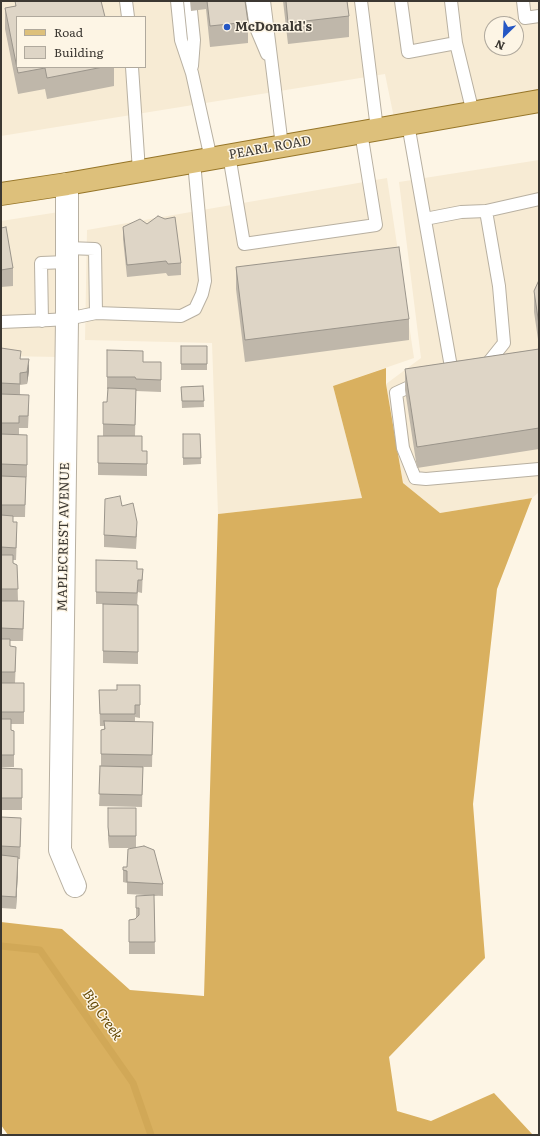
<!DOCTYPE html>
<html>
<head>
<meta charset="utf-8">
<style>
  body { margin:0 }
  #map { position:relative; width:540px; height:1136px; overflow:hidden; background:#fdf5e5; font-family:Literata,serif }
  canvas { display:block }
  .frame { position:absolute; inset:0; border:2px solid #3c3832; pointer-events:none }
  .legend { position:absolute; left:16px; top:16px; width:130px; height:52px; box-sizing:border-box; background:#fdf5e5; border:1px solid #b0a99d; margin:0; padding:5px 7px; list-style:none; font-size:12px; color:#3c3832 }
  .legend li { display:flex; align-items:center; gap:8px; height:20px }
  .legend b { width:20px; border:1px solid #b0a99d }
  .north { position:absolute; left:484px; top:16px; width:40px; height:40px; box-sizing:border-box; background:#fdf5e5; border:1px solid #b0a99d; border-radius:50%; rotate:204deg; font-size:11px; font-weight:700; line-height:16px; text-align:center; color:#3c3832 }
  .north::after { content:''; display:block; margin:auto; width:14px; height:18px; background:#2557c4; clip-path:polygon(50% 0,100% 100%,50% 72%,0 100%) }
</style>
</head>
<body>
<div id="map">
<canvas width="540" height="1136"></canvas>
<div class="frame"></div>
<ul class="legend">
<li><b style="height:5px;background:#ddc07b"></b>Road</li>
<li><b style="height:11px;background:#ded5c6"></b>Building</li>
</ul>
<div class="north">N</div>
</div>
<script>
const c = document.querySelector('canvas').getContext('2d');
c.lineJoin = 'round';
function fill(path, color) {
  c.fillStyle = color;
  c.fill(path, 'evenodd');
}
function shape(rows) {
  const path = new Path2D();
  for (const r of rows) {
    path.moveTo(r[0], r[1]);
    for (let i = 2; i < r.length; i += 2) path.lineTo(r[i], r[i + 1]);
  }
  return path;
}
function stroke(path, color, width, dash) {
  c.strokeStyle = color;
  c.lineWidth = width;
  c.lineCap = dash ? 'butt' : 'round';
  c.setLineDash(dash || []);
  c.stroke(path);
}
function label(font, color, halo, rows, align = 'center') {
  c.font = font + ' Literata,serif';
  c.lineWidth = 3;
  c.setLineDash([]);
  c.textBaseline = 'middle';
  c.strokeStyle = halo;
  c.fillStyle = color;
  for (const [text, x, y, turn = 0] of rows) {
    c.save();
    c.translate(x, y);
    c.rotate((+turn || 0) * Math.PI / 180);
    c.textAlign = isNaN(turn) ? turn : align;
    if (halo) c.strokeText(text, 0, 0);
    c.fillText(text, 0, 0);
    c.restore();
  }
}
fill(shape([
  [1,1,539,1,539,93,394,118,385,74,1,136],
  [17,17,145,17,145,67,17,67],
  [492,24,516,24,516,48,492,48],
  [539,160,539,492,532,498,440,513,403,483,386,384,421,358,399,182],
  [387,178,414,358,333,386,362,498,218,514,212,343,85,340,87,230],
  [59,212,60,357,1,356,1,221]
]), '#f7ebd4');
fill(shape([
  [386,368,386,384,403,483,440,513,532,498,497,589,473,804,485,958,389,1057,397,1111,431,1121,494,1093,533,1135,8,1135,1,1125,1,922,62,929,130,990,204,996,218,514,362,498,333,386]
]), '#d9b05f');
stroke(shape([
  [1,946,40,950,133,1083,151,1135]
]), '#d1a857', 7);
const lane = shape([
  [126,1,128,17],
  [177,1,181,40,192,73,211,159],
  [190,1,194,40,192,66],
  [252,1,256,28,267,54],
  [264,1,282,146],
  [361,1,377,129],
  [401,1,408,52,456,43],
  [451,1,456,43,473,113],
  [523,1,525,18,539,16],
  [132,67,139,171],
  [408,124,451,367,461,368],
  [229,155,244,244,376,225,361,132],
  [486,211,539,199],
  [425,219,461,212,486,211,499,286,504,343,484,368],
  [67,248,95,249,96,313],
  [42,321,41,263,67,262],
  [1,322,50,320,67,319,96,313,181,316,195,309,202,294,205,281,194,162],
  [420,382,396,393,403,448,415,478,426,479,539,469]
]);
const street = shape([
  [67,184,67,319,60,850,75,886]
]);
const primary = shape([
  [1,194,67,184,539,101]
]);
stroke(lane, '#b8b0a1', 14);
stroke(street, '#b8b0a1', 24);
stroke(primary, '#967528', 24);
stroke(lane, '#fff', 12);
stroke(street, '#fff', 22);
stroke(primary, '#ddc07b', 22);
fill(shape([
  [15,1,101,1,17,67,114,67,114,86,47,99,45,89,18,94,5,29,5,8,15,6],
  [190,1,245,1,248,22,248,43,210,47,206,9,191,11],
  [283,1,347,1,349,16,349,37,288,44],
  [123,227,181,263,181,275,168,276,166,273,127,277,123,239],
  [1,228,13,268,13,286,1,287],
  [236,267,409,319,409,340,245,362,236,289],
  [539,280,539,346,534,312,534,291],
  [181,346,207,346,207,370,181,370],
  [1,348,21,359,29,371,27,384,20,385,20,394,29,407,28,428,19,428,19,435,27,435,27,477,1,476],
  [539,349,539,449,417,468,405,390,405,369],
  [107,350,143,362,161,362,161,392,136,391,135,436,142,451,147,451,147,476,98,475,98,436,103,436,103,424,107,402,108,389,107,389],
  [203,386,204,407,182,408,181,387],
  [183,434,200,434,201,464,183,465],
  [1,476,26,477,25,517,13,517,13,522,17,534,16,560,13,560,13,563,17,565,18,601,9,601,24,613,23,641,10,641,10,646,16,659,15,683,24,683,24,724,11,724,11,730,14,731,14,767,1,767],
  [122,506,137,534,136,549,104,547,104,535],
  [96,560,137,569,143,569,142,593,138,592,137,605,138,605,138,664,103,663,103,604,121,604,96,604],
  [140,685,140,718,135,717,135,722,153,722,152,767,143,767,142,807,99,806,101,766,101,730,104,729,104,726,100,726,99,690,117,690],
  [1,768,22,769,22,810,1,810],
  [108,808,136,808,136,847,163,884,163,896,127,894,127,883,123,882,123,867,127,867,132,848,109,848,108,839],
  [1,817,21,830,20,859,18,859,18,869,16,909,1,908],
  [154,895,155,954,129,954,129,920,135,919,136,918,136,896]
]), '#bfb7aa');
fill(shape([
  [29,359,29,371,27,384,27,372],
  [18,857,18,869,16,909,16,897]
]), '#9b958b');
const building = shape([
  [15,1,101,1,105,17,17,17,17,67,103,67,47,78,45,68,18,73,5,8,16,6,15,1],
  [207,1,245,1,248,22,210,26,207,1],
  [286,1,347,1,349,16,288,23,286,1],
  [158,216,165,219,175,217,181,263,168,264,166,261,127,265,123,227,140,219,147,224,158,216],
  [6,227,13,268,1,270,1,228,6,227],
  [399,247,409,319,245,340,236,267,399,247],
  [539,280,539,325,534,291,539,280],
  [181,346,207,346,207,364,181,364,181,346],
  [1,348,21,351,20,359,29,359,27,372,20,373,20,384,1,383,1,348],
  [539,349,539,428,417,447,405,369,539,349],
  [107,350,143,351,143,362,161,362,161,380,136,379,135,377,107,377,107,350],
  [203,386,204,401,182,401,181,387,203,386],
  [108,388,136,389,135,425,103,424,103,402,107,402,108,388],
  [1,394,29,395,28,416,19,416,19,423,1,423,1,394],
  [1,434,27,435,27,465,1,464,1,434],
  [183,434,200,434,201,458,183,458,183,434],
  [98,436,142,436,142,451,147,451,147,464,98,463,98,436],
  [1,476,26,477,25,505,1,505,1,476],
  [120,496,122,506,133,503,137,522,136,537,104,535,105,499,120,496],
  [1,515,13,516,13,522,17,522,16,548,1,547,1,515],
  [1,555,13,555,13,563,17,565,18,589,1,589,1,555],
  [96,560,137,561,137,569,143,569,142,580,138,580,137,593,96,592,96,560],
  [1,601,24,601,23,629,1,628,1,601],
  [103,604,138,605,138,652,103,651,103,604],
  [1,639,10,639,10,646,16,647,15,672,1,672,1,639],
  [1,683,24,683,24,712,1,712,1,683],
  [117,685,140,685,140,705,135,705,135,714,100,714,99,690,117,690,117,685],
  [1,719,11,719,11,730,14,731,14,755,1,755,1,719],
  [104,721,153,722,152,755,101,754,101,730,105,729,104,721],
  [100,766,143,767,142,795,99,794,100,766],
  [1,768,22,769,22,798,1,798,1,768],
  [108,808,136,808,136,836,109,836,108,827,108,808],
  [1,817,21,818,20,847,1,846,1,817],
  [144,846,154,850,163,884,127,882,127,871,123,870,123,867,127,867,128,849,144,846],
  [1,855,18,857,16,897,1,896,1,855],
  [154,895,155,942,129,942,129,920,135,919,139,915,139,908,136,908,136,896,154,895]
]);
fill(building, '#ded5c6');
stroke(building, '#9b958b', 1);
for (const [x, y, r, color] of [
  [227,27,4,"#2557c4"]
]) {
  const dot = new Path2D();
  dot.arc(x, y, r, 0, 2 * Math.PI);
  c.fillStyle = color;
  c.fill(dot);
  stroke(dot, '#fdf5e5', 1.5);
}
label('bold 13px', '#3c3832', '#fdf5e5', [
  ["McDonald's",235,27]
], 'left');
label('13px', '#3c3832', '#fdf5e5', [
  ["PEARL ROAD",270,148,-10],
  ["MAPLECREST AVENUE",64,537,-89]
]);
label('italic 14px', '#644906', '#fdf5e5', [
  ["Big Creek",102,1015,55]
]);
</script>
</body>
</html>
